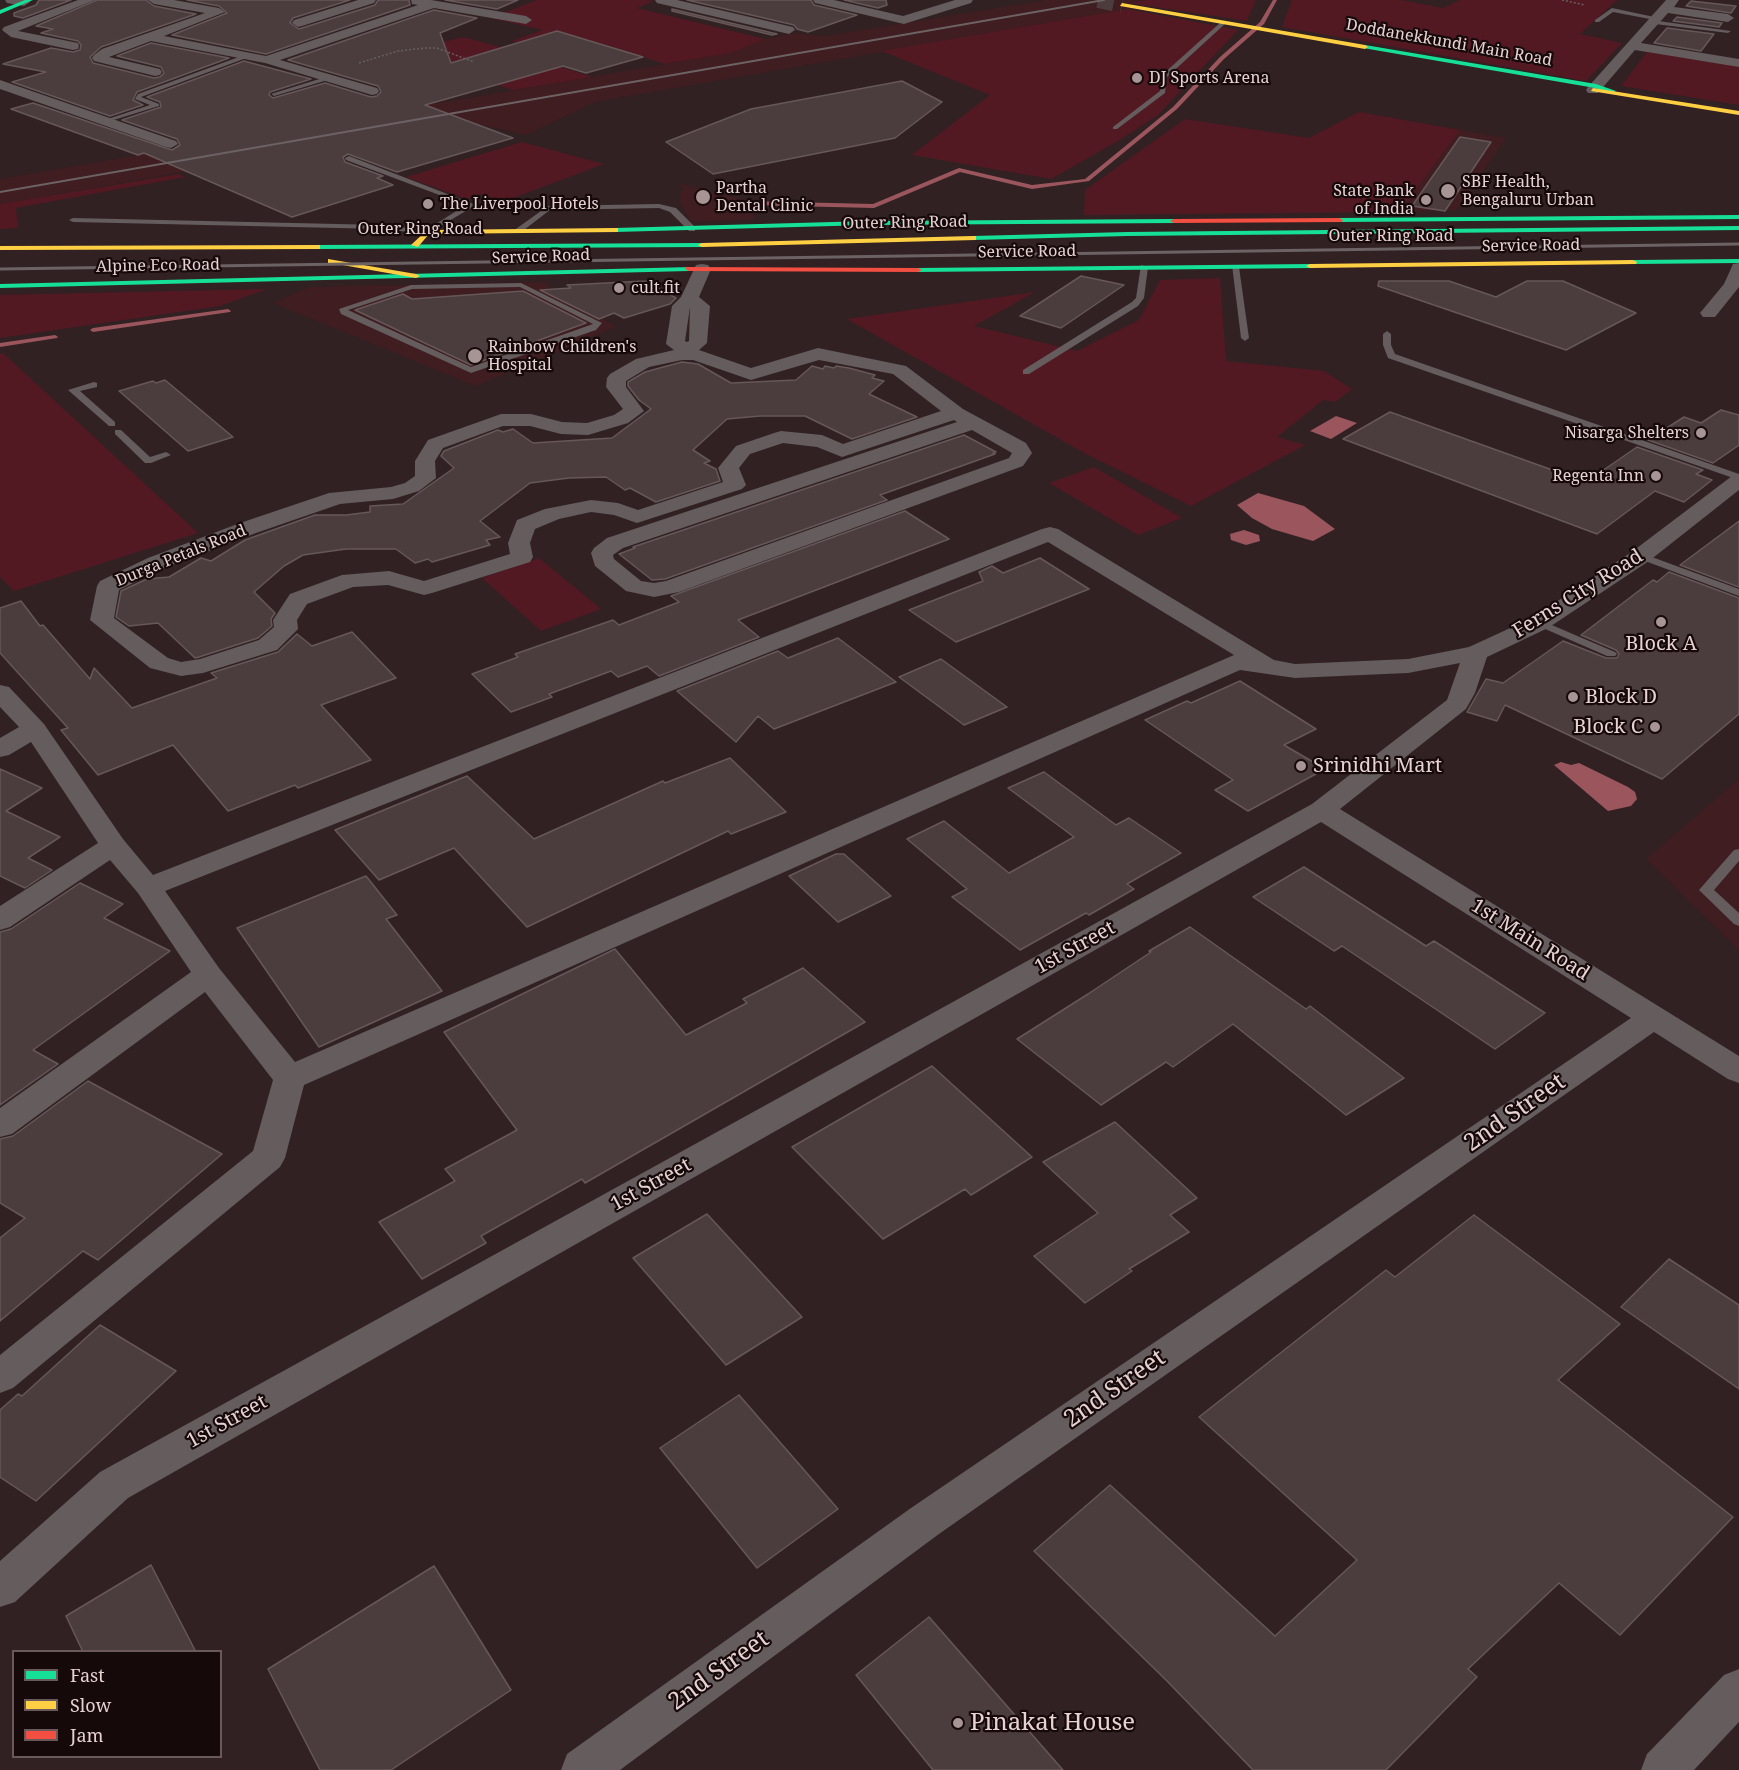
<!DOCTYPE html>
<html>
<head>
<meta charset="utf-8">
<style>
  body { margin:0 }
  #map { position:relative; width:1739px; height:1770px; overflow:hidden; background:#312123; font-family:"Noto Serif",serif }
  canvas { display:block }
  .legend { position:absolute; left:12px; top:1650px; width:210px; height:108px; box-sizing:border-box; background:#16090a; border:2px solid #6a595a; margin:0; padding:8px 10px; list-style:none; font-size:18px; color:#e7d2d3 }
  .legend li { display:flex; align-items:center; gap:12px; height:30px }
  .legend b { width:30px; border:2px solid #6a595a }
</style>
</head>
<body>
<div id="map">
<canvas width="1739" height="1770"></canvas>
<ul class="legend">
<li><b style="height:8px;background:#16e098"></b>Fast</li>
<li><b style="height:8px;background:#ffcf43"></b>Slow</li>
<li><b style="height:8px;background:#f24e42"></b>Jam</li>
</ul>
</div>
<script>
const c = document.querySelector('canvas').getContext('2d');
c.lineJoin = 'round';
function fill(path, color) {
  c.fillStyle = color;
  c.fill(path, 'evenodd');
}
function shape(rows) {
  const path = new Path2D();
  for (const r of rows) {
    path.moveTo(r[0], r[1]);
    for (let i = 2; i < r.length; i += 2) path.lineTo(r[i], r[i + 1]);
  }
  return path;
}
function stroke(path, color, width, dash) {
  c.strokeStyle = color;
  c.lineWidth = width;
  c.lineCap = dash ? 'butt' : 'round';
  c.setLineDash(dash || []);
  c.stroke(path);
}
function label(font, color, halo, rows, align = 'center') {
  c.font = font + ' "Noto Serif",serif';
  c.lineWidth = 4.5;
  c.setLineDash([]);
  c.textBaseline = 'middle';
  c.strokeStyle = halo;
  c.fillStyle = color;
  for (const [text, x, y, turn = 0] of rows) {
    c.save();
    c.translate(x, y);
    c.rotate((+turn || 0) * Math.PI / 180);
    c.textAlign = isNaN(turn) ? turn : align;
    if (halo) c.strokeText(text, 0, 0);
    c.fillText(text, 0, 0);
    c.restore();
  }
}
fill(shape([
  [1047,0,1146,0,1129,3,1128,9,595,102,526,135,468,122,0,204,0,179,729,53,753,42,793,33,825,36],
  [1460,130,1506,138,1457,210,1399,212],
  [682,184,748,201,755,220,691,222,679,201],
  [545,282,556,297,617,326,476,386,273,303,310,287],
  [1739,779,1739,950,1646,859]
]), '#3f1d20');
fill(shape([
  [537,0,647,0,654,1,637,8,765,39,730,53,665,64,597,42,550,54,512,41,543,30,490,18],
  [1146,0,1256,0,1247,21,1129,3],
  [1292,0,1401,0,1443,8,1460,0,1617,0,1580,34,1622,43,1586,81,1282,27],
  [1128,9,1238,30,1158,115,1118,141,1051,179,912,155,990,95,882,51],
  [463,37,493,45,592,77,513,90,399,53],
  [1647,52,1739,66,1739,105,1621,86],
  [1359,112,1460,130,1399,212,1084,215,1085,190,1185,119,1309,138],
  [522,142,604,164,502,202,481,194,466,199,406,177],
  [179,174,185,177,16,208,18,228,0,229,0,204],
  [1220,278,1226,361,1324,371,1352,389,1335,402,1323,400,1277,437,1305,445,1191,506,1086,454,847,319,1035,292,974,326,1077,351,1139,320,1160,280],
  [267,289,220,306,0,338,0,295],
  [3,353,198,533,14,591,0,577,0,354],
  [1094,467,1182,518,1138,535,1049,483],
  [539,558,601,609,541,631,482,578]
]), '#521923');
fill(shape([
  [1336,416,1357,423,1331,439,1310,431],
  [1258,493,1304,506,1335,529,1313,541,1272,529,1252,518,1237,505],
  [1244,530,1259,535,1260,541,1246,545,1231,540,1230,534],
  [1561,762,1571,765,1579,763,1628,787,1635,792,1637,799,1631,806,1608,811,1554,765]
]), '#9b565d');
fill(shape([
  [1273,0,1277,0,1264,24,1224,59,1177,109,1089,181,1032,189,960,172,874,208,748,205,745,203,748,201,873,204,959,168,1032,185,1085,179,1173,107,1220,57,1260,22,1273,0],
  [228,309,231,311,230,312,93,332,90,330,93,328,228,309],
  [55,335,58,337,57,338,0,347,0,343,55,335]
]), '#9b565d');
const building = shape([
  [39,0,71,0,23,18,14,16,14,13,36,5,39,0],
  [97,0,146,0,154,6,196,14,101,47,90,57,93,63,154,78,160,77,164,73,161,67,117,56,151,43,229,58,137,92,133,100,143,105,110,116,12,82,46,72,3,64,51,48,73,52,80,50,81,45,78,41,41,33,53,29,36,26,97,0],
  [187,0,350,0,293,18,290,23,299,29,375,5,378,0,409,0,410,5,266,54,172,35,227,13,219,6,187,0],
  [445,0,518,0,497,9,445,0],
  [687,0,811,0,814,5,857,15,808,32,797,29,794,25,687,0],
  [844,0,886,0,887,5,878,8,844,0],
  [1691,1,1736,6,1731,13,1686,6,1691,1],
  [672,9,777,34,772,35,672,11,672,9],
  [434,10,477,18,440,33,451,63,557,31,643,57,586,73,563,66,425,105,513,138,397,172,348,154,343,157,345,162,383,176,377,178,393,185,292,217,144,153,138,155,11,109,33,103,172,150,180,145,177,139,122,120,161,107,160,102,147,97,244,61,311,79,270,92,269,95,273,98,325,83,371,97,377,96,381,92,378,86,288,60,434,10],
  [1677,17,1722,23,1719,27,1673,21,1677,17],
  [1667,28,1714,34,1701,51,1654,43,1667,28],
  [902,81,942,102,895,138,713,174,666,142,751,109,902,81],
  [1460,137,1491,142,1445,211,1412,206,1460,137],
  [1081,276,1124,285,1061,328,1020,316,1081,276],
  [645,281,676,298,670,304,624,318,614,313,599,319,540,290,571,288,567,285,645,281],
  [1379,281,1449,281,1496,297,1527,281,1563,281,1636,313,1566,350,1378,286,1379,281],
  [523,291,586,323,471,365,355,310,403,294,412,299,523,291],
  [682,362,698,364,731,383,796,380,812,366,823,369,825,366,834,368,836,366,849,368,875,375,872,378,884,381,869,394,917,417,852,439,805,416,760,416,727,419,693,450,710,461,704,463,716,469,720,481,656,502,630,488,625,490,606,477,569,478,530,483,480,521,500,537,486,540,490,545,432,562,428,559,415,563,396,549,346,549,303,555,284,566,254,592,275,613,271,619,272,626,258,638,199,657,195,658,158,623,129,626,116,617,121,591,147,579,169,577,201,558,211,561,245,540,315,515,346,515,370,512,370,506,403,504,454,468,441,456,444,451,498,430,503,432,513,429,533,443,612,438,651,409,639,400,628,386,628,382,645,372,682,362],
  [165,380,233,437,188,451,119,391,153,381,156,383,165,380],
  [1721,410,1739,415,1739,445,1713,463,1648,440,1684,417,1701,423,1721,410],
  [1390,412,1586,482,1637,447,1703,470,1696,474,1712,480,1684,502,1655,491,1597,534,1343,439,1390,412],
  [964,435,996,452,993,453,995,454,880,495,887,500,665,579,652,580,619,554,635,548,633,547,964,435],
  [905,511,949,539,738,620,759,637,659,676,647,666,618,677,611,671,549,694,552,697,511,712,472,674,518,657,515,654,613,620,619,625,679,602,671,596,905,511],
  [1739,521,1739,587,1680,565,1739,521],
  [1040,558,1089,589,956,642,909,610,983,581,979,572,992,566,1003,573,1040,558],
  [1669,572,1739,598,1739,714,1662,779,1505,705,1497,721,1467,712,1486,679,1503,683,1563,641,1606,658,1617,658,1619,654,1616,650,1581,635,1653,580,1657,582,1669,572],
  [21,601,40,626,43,625,90,679,94,668,132,708,217,678,211,673,278,652,297,634,312,646,352,632,396,678,321,705,371,760,298,788,295,785,228,811,173,745,98,775,61,730,68,728,0,653,0,608,21,601],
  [838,638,896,682,774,729,758,716,736,742,677,691,778,651,788,658,838,638],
  [941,659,1007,707,964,725,899,677,941,659],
  [1240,681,1316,729,1284,745,1325,769,1248,811,1215,790,1233,780,1145,720,1187,701,1191,703,1240,681],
  [730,758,786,812,731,834,728,831,527,927,454,848,379,880,335,830,467,776,534,839,663,781,665,783,730,758],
  [0,769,42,788,6,811,60,837,28,858,52,870,25,888,0,876,0,769],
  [1044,772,1116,825,1129,818,1181,853,1127,884,1134,889,1089,915,1086,913,1020,950,952,897,967,889,907,839,944,821,1009,873,1074,837,1008,788,1044,772],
  [836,854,844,854,891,896,838,922,789,876,836,854],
  [1304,867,1426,946,1434,941,1545,1013,1495,1049,1342,946,1334,951,1253,897,1304,867],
  [366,876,397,915,386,919,442,991,319,1047,237,928,366,876],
  [80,883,123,904,104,918,170,951,33,1050,58,1064,0,1105,0,932,11,929,80,883],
  [1190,927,1306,1009,1310,1006,1404,1078,1346,1115,1233,1024,1173,1067,1166,1062,1101,1105,1017,1039,1088,994,1151,952,1149,951,1190,927],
  [615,949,686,1035,747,1003,743,999,803,968,865,1022,585,1183,582,1179,481,1236,486,1243,422,1279,379,1222,455,1181,445,1169,517,1130,444,1032,615,949],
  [932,1066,1032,1157,971,1195,965,1189,883,1239,792,1147,932,1066],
  [88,1081,222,1154,98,1260,83,1251,0,1321,0,1238,25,1218,0,1203,0,1139,13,1136,88,1081],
  [1115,1122,1197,1198,1170,1215,1189,1232,1129,1269,1132,1271,1085,1303,1034,1256,1098,1213,1043,1162,1115,1122],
  [707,1214,802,1317,726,1365,633,1258,707,1214],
  [1474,1215,1620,1324,1558,1380,1733,1517,1620,1635,1559,1583,1468,1669,1477,1677,1386,1770,1253,1770,1167,1681,1034,1551,1110,1485,1275,1636,1357,1560,1199,1417,1386,1270,1395,1277,1474,1215],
  [1669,1259,1739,1305,1739,1389,1621,1307,1669,1259],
  [100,1325,176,1371,36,1501,0,1477,0,1410,18,1394,22,1396,100,1325],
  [739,1395,838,1509,757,1568,660,1448,739,1395],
  [151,1565,196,1652,83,1652,66,1616,151,1565],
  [434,1566,511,1690,391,1770,320,1770,268,1669,434,1566],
  [929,1617,1063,1770,933,1770,856,1675,929,1617]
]);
fill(building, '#4b3d3e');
stroke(building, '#665758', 1.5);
stroke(shape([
  [1098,0,1122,5]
]), '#4c3c3d', 16, [16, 8]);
stroke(shape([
  [1562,0,1585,5],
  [359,63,398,51,425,48,437,48,474,62]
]), '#685f60', 1.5, [2, 2]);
fill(shape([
  [1612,8,1659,18,1658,21,1731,31,1728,33,1655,24,1652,22,1655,20,1613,12,1599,22,1595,22,1595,20,1612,8],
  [1221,22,1226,23,1167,77,1165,93,1117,129,1113,129,1113,127,1160,91,1162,75,1221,22],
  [247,54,249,57,141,97,159,104,159,106,107,122,102,121,150,105,135,99,138,94,247,54],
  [329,76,331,79,274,96,271,94,329,76],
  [349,156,476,205,427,234,382,229,73,222,69,220,73,218,382,225,426,230,466,205,346,160,345,158,349,156],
  [659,204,676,208,695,227,695,231,689,231,670,212,659,208,550,210,520,233,513,231,548,206,659,204],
  [1141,265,1148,267,1144,298,1138,306,1029,374,1023,374,1023,370,1132,302,1136,298,1141,265],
  [1232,265,1239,267,1249,338,1245,341,1241,338,1232,265],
  [521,283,602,323,596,330,471,373,341,314,339,309,411,285,521,283],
  [520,287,593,324,471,367,348,310,412,289,520,287],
  [1387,331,1391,334,1391,345,1395,354,1739,474,1739,480,1388,358,1383,345,1383,334,1387,331],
  [94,382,97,383,97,387,80,391,115,422,115,426,109,426,68,390,94,382],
  [115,430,121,430,150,457,166,452,171,455,151,463,145,463,115,434,115,430],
  [1641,553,1739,589,1739,596,1637,558,1636,556,1641,553],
  [1540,620,1615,652,1617,654,1615,656,1607,656,1536,625,1534,623,1540,620],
  [1739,849,1739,861,1714,890,1739,913,1739,926,1734,924,1699,890,1734,850,1739,849]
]), '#645c5d');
fill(shape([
  [5,0,29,0,30,2,24,6,7,3,5,0],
  [78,0,95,0,18,31,78,43,79,46,78,49,73,50,11,37,2,30,4,27,78,0],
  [148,0,174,0,219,8,225,12,164,36,266,56,418,5,412,4,411,0,431,0,526,16,532,20,526,24,434,8,280,60,377,88,379,91,377,94,372,95,265,63,151,41,109,57,160,69,162,72,160,75,155,76,94,61,92,58,94,55,102,49,205,13,154,4,148,0],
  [358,0,376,0,374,3,302,26,298,27,292,23,294,20,358,0],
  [655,0,677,0,793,27,795,30,789,34,657,3,655,0],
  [813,0,834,0,903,16,955,0,973,0,971,3,904,24,815,3,813,0],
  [1666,0,1679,0,1674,7,1728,14,1734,18,1728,22,1668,13,1641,43,1739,59,1739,67,1635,50,1598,93,1588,93,1586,90,1588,87,1666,0],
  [0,80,176,141,178,144,171,148,166,147,0,89,0,80],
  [1739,263,1739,287,1715,317,1703,317,1700,313,1724,284,1733,264,1739,263],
  [702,264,708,265,711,269,699,297,710,306,707,343,699,350,751,368,818,348,906,366,963,409,1026,443,1032,453,1023,466,679,592,654,597,626,591,595,566,591,553,594,548,607,538,957,422,954,420,842,457,817,447,783,443,750,454,739,468,746,485,742,489,637,523,614,515,591,512,559,519,535,529,530,543,533,557,530,562,432,593,424,595,388,585,353,587,307,604,297,620,298,629,277,650,203,673,181,676,150,668,90,620,97,586,100,581,148,558,240,523,329,493,391,487,405,483,415,476,415,461,428,440,501,414,531,414,562,422,587,423,614,415,623,409,606,387,607,378,610,374,636,359,674,350,666,344,672,306,681,297,696,265,702,264],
  [690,307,689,341,687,342,685,341,690,307],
  [682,360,693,360,751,380,819,360,893,374,941,411,843,444,822,435,781,431,774,433,736,446,718,468,723,482,638,510,618,503,591,500,545,509,517,520,508,543,510,554,424,581,389,571,342,575,290,594,273,620,274,627,259,640,200,659,181,662,168,658,114,618,119,590,164,568,256,533,340,504,393,499,419,491,436,478,435,461,443,448,503,426,530,426,561,434,588,435,628,423,644,411,626,387,626,381,649,367,682,360],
  [972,430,1012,453,1009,458,666,581,654,583,641,581,614,559,613,555,623,548,972,430],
  [1739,474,1739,490,1649,561,1548,628,1487,657,1475,693,1466,709,1340,809,1739,1056,1739,1083,1728,1079,1654,1032,939,1534,620,1770,561,1770,567,1754,911,1508,1631,1018,1321,822,128,1498,15,1602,0,1607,0,1561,100,1472,1312,804,1447,700,1460,663,1408,673,1295,678,1240,670,304,1085,285,1158,280,1167,13,1388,0,1393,0,1355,253,1151,273,1080,205,992,12,1134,0,1137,0,1108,191,972,138,893,110,860,10,927,0,930,0,906,98,843,31,742,9,755,0,757,0,738,19,727,0,707,0,685,9,687,44,724,123,839,153,875,1042,529,1050,527,1058,529,1274,660,1295,664,1408,659,1469,647,1532,618,1633,551,1732,476,1739,474],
  [1048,542,1234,655,295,1062,219,968,165,891,1048,542],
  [1739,1669,1739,1722,1694,1770,1641,1770,1647,1754,1724,1675,1739,1669]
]), '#645c5d');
fill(shape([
  [25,0,33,0,0,14,0,10,25,0],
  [1365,45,1596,84,1616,91,1613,93,1595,88,1363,48,1365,45],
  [1739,215,1739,219,1339,222,1335,220,1339,218,1739,215],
  [1174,219,1177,219,1177,223,869,225,615,232,611,230,615,228,869,221,1174,219],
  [1739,226,1739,230,1127,236,973,240,969,238,973,236,1127,232,1739,226],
  [702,243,706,245,705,247,317,249,313,247,317,245,702,243],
  [1739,259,1739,263,1633,264,1629,262,1633,260,1739,259],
  [1310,264,1313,264,1313,268,918,272,914,270,918,268,1310,264],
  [692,267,693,269,689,271,0,288,0,284,692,267]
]), '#16e098');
fill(shape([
  [1122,3,1365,45,1368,47,1365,49,1120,6,1122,3],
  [1593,88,1739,111,1739,115,1591,91,1593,88],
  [615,228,618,228,618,232,429,234,418,247,411,245,427,230,615,228],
  [973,236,976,236,976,240,702,247,698,245,702,243,973,236],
  [320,245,320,249,317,249,0,250,0,246,320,245],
  [328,259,416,274,420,276,416,278,331,263,328,263,328,259],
  [1633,260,1637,262,1636,264,1310,268,1306,266,1310,264,1633,260]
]), '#ffcf43');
fill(shape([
  [1339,218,1343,220,1342,222,1174,223,1170,221,1174,219,1339,218],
  [686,267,918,268,922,270,918,272,689,271,685,269,686,267]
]), '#f24e42');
stroke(shape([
  [0,192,1104,0]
]), '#6c6263', 2);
stroke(shape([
  [0,269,1739,244]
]), '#6c6263', 3);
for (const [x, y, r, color] of [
  [1137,78,6,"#a79495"],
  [1448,191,8,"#a79495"],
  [703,197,8,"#a79495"],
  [1426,200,6,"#a79495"],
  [428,204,6,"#a79495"],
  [619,288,6,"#a79495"],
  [475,356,8,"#a79495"],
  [1701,433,6,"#a79495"],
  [1656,476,6,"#a79495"],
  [1661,622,6,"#a79495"],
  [1573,697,6,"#a79495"],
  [1655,727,6,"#a79495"],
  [1301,766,6,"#a79495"],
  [958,1723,6,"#a79495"]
]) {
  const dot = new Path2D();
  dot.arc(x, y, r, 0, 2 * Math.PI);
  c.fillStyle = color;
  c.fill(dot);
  stroke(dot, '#16090a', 2);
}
label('16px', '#e7d2d3', '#16090a', [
  ["Doddanekkundi Main Road",1449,43,10],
  ["Outer Ring Road",905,223,-1],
  ["Outer Ring Road",420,229],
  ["Outer Ring Road",1391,236],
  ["Service Road",1531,246,-1],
  ["Service Road",1027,252,-1],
  ["Service Road",541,257,-2],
  ["Alpine Eco Road",158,266,-1],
  ["Durga Petals Road",181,556,-22]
]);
label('16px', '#e7d2d3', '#16090a', [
  ["DJ Sports Arena",1149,78],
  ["SBF Health,",1462,182],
  ["Bengaluru Urban",1462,200],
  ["Partha",716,188],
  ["Dental Clinic",716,206],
  ["State Bank",1414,191,"right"],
  ["of India",1414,209,"right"],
  ["The Liverpool Hotels",440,204],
  ["cult.fit",631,288],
  ["Rainbow Children's",488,347],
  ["Hospital",488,365],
  ["Nisarga Shelters",1689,433,"right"],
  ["Regenta Inn",1644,476,"right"]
], 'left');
label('20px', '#e7d2d3', '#16090a', [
  ["Ferns City Road",1578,594,-32],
  ["1st Main Road",1530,940,32],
  ["1st Street",1075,948,-29],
  ["1st Street",651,1185,-29],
  ["1st Street",227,1422,-29]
]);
label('20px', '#e7d2d3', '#16090a', [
  ["Block A",1661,644,"center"],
  ["Block D",1585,697],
  ["Block C",1643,727,"right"],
  ["Srinidhi Mart",1313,766]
], 'left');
label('24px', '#e7d2d3', '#16090a', [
  ["2nd Street",1515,1113,-35],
  ["2nd Street",1115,1389,-35],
  ["2nd Street",719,1671,-36]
]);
label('24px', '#e7d2d3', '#16090a', [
  ["Pinakat House",970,1723]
], 'left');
</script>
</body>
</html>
